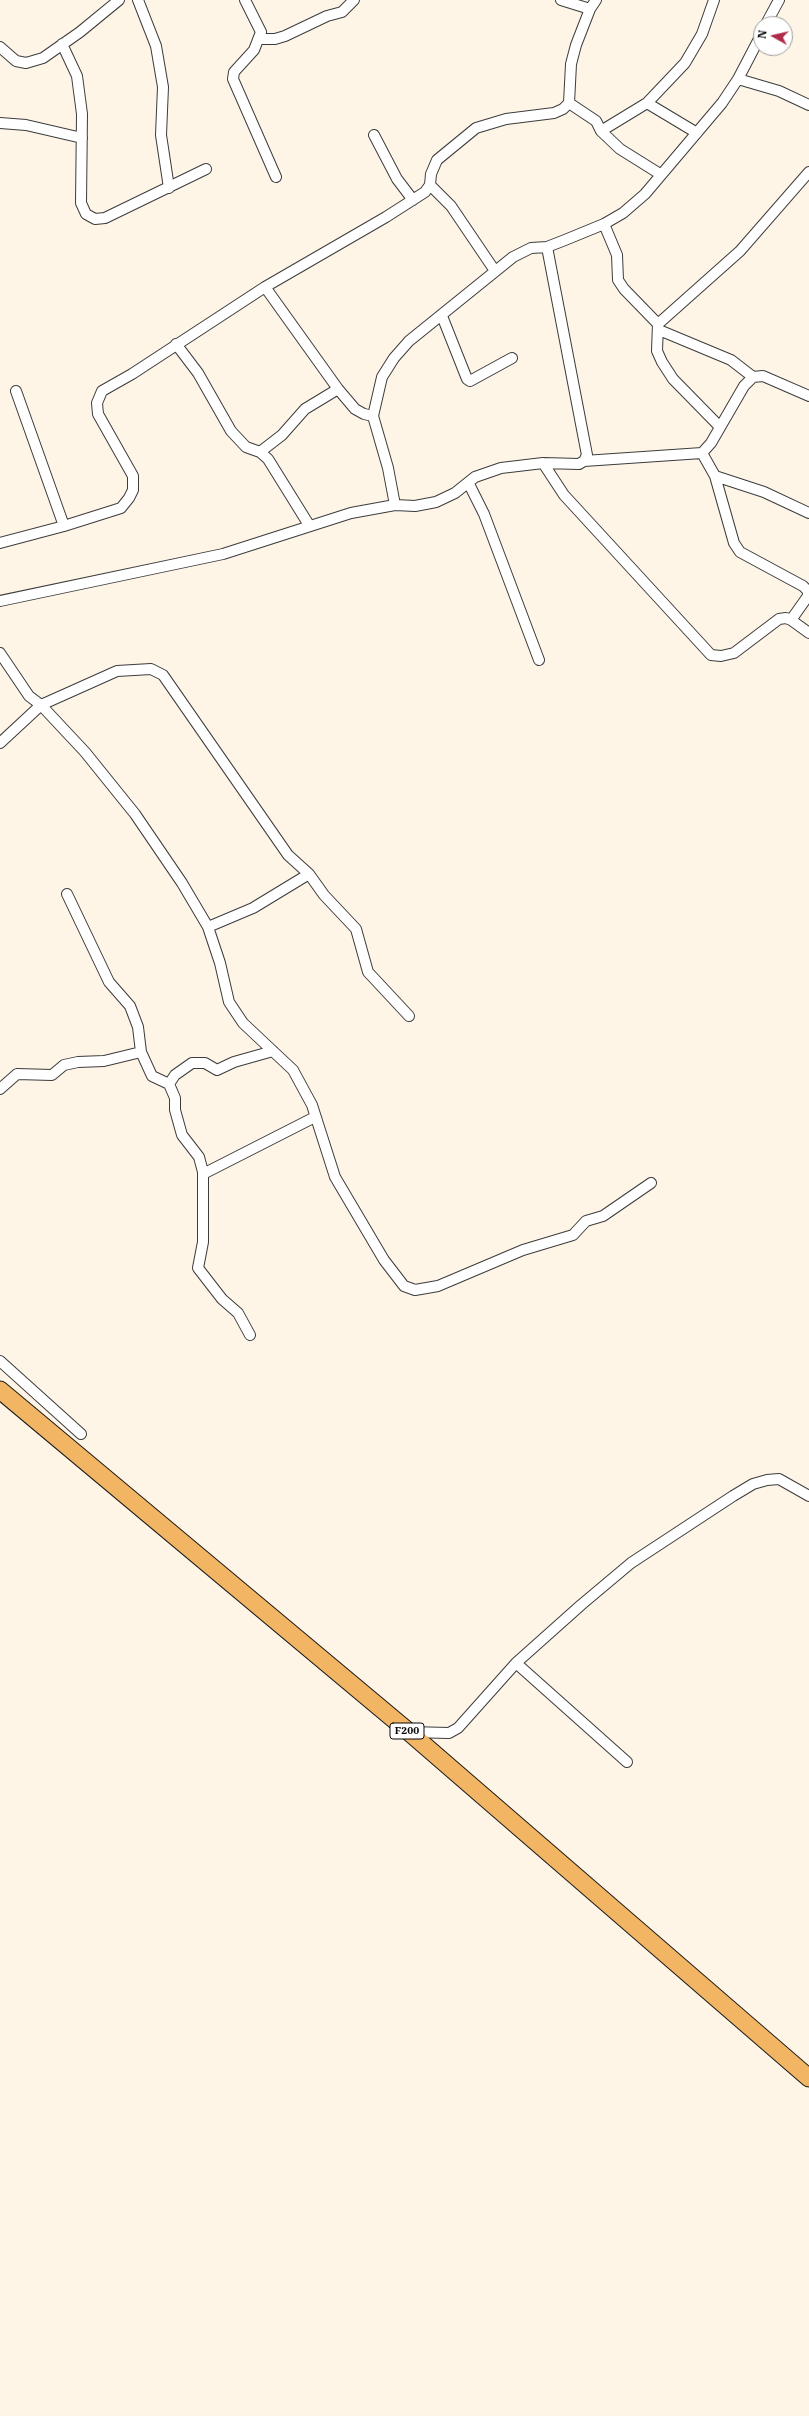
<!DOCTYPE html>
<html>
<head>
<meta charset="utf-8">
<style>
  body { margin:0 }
  #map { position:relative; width:809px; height:2416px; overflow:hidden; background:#fef5e7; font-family:"IBM Plex Serif",serif }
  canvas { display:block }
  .north { position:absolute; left:753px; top:16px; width:40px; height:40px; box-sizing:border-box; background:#fff; border:1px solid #9d9d9d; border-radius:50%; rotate:278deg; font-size:11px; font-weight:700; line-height:16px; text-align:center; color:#090909 }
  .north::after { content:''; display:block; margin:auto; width:14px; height:18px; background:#b12a49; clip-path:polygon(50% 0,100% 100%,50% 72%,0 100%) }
</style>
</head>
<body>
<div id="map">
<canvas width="809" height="2416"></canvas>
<div class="north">N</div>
</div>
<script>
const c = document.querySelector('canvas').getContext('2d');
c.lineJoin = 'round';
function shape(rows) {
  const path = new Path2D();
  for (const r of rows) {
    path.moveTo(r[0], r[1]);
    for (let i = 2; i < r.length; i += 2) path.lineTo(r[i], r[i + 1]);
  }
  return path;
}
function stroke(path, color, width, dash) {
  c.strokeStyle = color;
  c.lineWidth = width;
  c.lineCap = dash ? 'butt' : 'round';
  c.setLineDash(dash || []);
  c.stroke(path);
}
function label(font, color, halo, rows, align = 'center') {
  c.font = font + ' "IBM Plex Serif",serif';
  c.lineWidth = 4;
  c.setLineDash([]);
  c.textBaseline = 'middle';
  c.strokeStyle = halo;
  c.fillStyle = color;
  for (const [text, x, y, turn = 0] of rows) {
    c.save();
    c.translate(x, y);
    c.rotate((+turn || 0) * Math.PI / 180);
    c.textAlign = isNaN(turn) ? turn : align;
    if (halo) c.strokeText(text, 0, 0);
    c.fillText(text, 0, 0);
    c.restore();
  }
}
const minor = shape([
  [138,0,156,46,163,87,161,135,169,188],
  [245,0,261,32,254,50,234,72,233,79,276,177],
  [561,0,590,9],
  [766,24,779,0],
  [260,39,275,39,285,36,327,16,342,12,354,0],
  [62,44,77,76,82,114,81,203,86,214,95,219,105,218,206,169],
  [0,47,16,61,26,63,43,58,80,32,119,0],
  [738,79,779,91,809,105],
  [569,103,596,121,601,131,620,149,660,174],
  [647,103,697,133],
  [0,123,26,125,82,138],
  [601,131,647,103,685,63,702,34,714,0],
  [374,135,397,179,413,200],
  [430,185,451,206,495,271],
  [604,224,617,255,618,280,624,289,658,324,657,351,662,362,673,379,720,427],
  [265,287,338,389,355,409,364,414,373,416],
  [442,316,467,379,470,381,512,358],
  [658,324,740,251,809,172],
  [659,330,731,360,753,377],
  [176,344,198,373,231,431,246,447,260,452,268,459,309,525],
  [16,391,64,526],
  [260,452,282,435,305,409,338,389],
  [702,453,715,476,734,543,740,552,803,586,808,591,808,596,791,620],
  [584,461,702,453,711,443,744,386,753,377,763,376,809,396],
  [543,463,564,495,711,655,721,656,734,653,779,619,786,618,791,620,809,633],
  [715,476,764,492,809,513],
  [469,484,484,514,539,660],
  [395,505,388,468,373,416,382,377,394,358,409,341,513,257,531,248,547,247,565,240,604,224,623,213,645,194,722,103,738,79,761,35],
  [0,543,64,526,121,508,129,498,133,490,133,476,98,414,97,403,102,391,132,374,265,287,386,217,425,192,430,185,431,174,437,160,476,128,506,119,554,113,563,109,569,103,571,64,576,45,590,9,596,0],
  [0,601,223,554,351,513,395,505,415,506,436,502,455,493,475,477,501,468,543,463,579,464,584,461,587,455,547,247],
  [0,653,29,696,41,705,85,752,135,814,182,883,208,927,220,963,229,1002,243,1023,293,1070,312,1105,335,1177,384,1260,404,1286,415,1290,438,1286,523,1250,573,1235,586,1221,603,1216,651,1183],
  [0,743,41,705,117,671,151,669,163,675,288,855,309,874,324,895,356,929,368,972,409,1016],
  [67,894,109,982,130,1006,138,1027,141,1052,152,1076,169,1084,175,1075,192,1063,205,1063,217,1070,234,1062,273,1051],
  [208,927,253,908,309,874],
  [169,1084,175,1098,175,1110,182,1135,199,1157,203,1172,203,1242,198,1268,222,1299,238,1313,250,1335],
  [0,1089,17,1074,52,1075,64,1065,78,1062,104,1061,141,1052],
  [203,1174,315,1117],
  [0,1361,81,1434],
  [516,1663,627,1762],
  [409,1732,449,1733,458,1728,516,1663,581,1605,631,1563,733,1496,753,1484,767,1480,779,1479,809,1496]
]);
const primary = shape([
  [0,1390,409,1732,809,2078]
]);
stroke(minor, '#3c3c3c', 12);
stroke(primary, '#1a1a1a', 19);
stroke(minor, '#fff', 10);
stroke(primary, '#f2b563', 17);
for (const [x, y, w] of [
  [407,1731,34]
]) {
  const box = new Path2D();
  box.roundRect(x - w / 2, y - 8, w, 16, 3);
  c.fillStyle = '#fff';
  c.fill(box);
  stroke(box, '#090909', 1);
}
label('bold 10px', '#090909', null, [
  ["F200",407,1731]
]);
</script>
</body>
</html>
